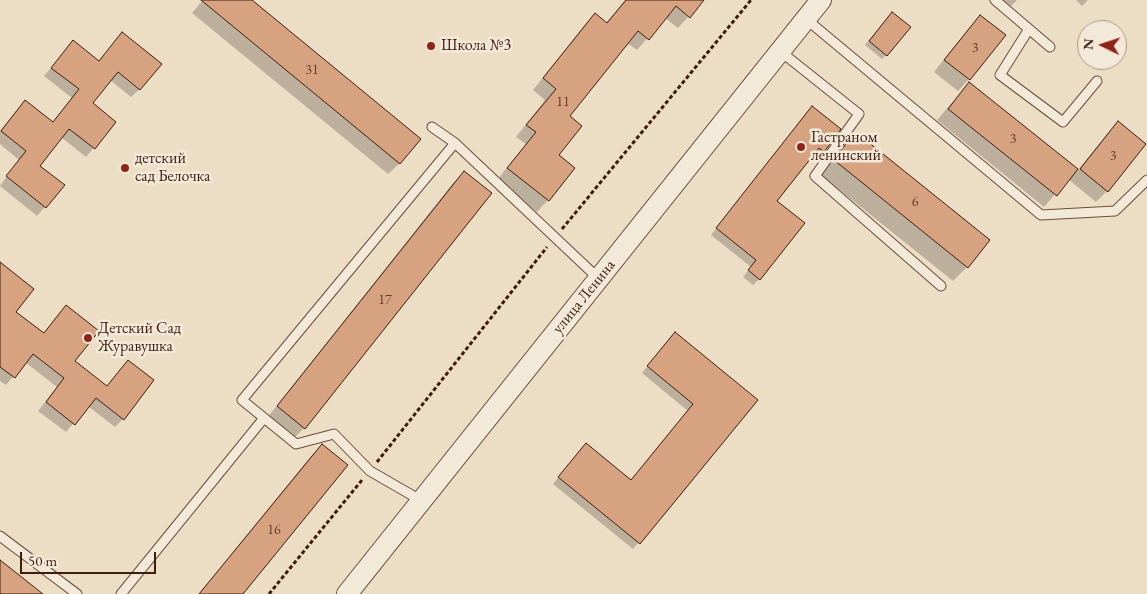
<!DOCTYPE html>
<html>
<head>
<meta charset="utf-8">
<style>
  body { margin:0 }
  #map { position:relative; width:1147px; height:594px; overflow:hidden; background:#ecddc5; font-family:"EB Garamond",serif }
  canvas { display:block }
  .north { position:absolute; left:1077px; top:20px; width:50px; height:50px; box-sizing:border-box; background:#f3e9d9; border:1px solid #ab9788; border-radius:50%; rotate:274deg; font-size:14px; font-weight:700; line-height:20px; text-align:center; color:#3e1d0f }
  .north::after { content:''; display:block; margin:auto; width:18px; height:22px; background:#8f2418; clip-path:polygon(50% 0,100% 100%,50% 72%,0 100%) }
  .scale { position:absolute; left:20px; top:552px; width:136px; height:22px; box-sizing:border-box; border:2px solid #3e1d0f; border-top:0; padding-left:6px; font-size:15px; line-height:18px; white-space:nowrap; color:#3e1d0f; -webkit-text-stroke:4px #f3e9d9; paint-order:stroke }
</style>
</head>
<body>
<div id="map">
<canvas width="1147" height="594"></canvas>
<div class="north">N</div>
<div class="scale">50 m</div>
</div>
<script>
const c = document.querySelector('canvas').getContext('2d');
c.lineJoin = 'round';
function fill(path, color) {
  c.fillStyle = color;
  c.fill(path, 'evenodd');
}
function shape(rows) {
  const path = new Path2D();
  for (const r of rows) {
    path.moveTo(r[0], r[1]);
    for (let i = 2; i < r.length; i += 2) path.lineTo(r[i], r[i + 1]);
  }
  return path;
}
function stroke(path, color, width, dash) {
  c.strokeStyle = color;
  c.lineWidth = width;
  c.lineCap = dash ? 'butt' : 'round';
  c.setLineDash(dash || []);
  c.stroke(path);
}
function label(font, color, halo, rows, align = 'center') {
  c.font = font + ' "EB Garamond",serif';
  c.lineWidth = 5;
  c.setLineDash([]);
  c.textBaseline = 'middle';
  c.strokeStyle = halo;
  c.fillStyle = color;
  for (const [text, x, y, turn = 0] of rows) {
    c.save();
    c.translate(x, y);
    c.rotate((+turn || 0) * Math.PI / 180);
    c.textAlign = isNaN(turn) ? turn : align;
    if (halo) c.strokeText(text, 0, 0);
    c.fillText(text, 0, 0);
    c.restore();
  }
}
fill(shape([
  [203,0,250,0,400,163,388,174,192,13],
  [625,0,703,0,678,28,665,18,637,50,627,43,568,116,557,155,573,169,548,200,537,212,497,180,526,144,516,137,545,100,533,90,584,26,595,15,606,23],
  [1003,0,1017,0,1011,6],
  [1076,0,1088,0,1082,6],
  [888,17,886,55,882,59,865,45],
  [980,17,1004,35,969,79,958,91,934,72,969,28],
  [122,34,140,89,131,97,110,80,91,104,115,122,86,157,61,137,38,166,63,186,37,216,0,186,19,160,0,144,0,131,25,101,52,123,72,98,44,76,73,42,98,62],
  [969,83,1078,170,1107,134,1118,123,1107,191,1096,202,1068,179,1044,207,937,120],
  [806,114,839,129,817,158,812,154,775,201,759,279,753,285,743,277,751,267,711,235],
  [851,138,967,267,953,281,821,175,837,152],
  [464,172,304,428,293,439,267,418,453,183],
  [0,274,15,312,43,334,66,307,74,362,106,387,128,361,123,419,115,427,88,406,66,432,38,411,57,387,25,362,6,385,0,381],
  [669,340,756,400,633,549,553,484,580,451,631,481,688,411,642,373],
  [322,445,242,594,199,594,311,456]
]), '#0003');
const building = shape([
  [201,0,252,0,421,139,400,164,201,0],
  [626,0,704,0,690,18,676,6,649,40,638,31,570,116,582,126,559,155,575,168,549,201,507,168,536,132,526,125,556,89,543,78,595,13,607,23,626,0],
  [892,12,911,27,887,56,869,41,892,12],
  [980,15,1006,35,970,80,944,60,980,15],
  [122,32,162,64,140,90,118,72,93,103,116,122,95,149,69,129,40,166,65,185,46,208,6,176,26,151,1,131,25,100,53,122,79,89,51,68,73,40,99,61,122,32],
  [969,82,1078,169,1057,196,948,109,969,82],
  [812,106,841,129,824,152,819,148,777,201,805,223,760,280,748,270,756,260,716,228,812,106],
  [1118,121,1146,144,1108,192,1080,169,1118,121],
  [851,137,857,142,862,137,990,240,968,268,834,160,851,137],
  [464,171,492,193,305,429,277,406,464,171],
  [0,262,34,289,16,312,44,333,66,305,99,331,75,361,107,386,128,360,154,380,124,420,96,398,75,425,46,402,64,378,33,354,15,378,0,367,0,262],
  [675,332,758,400,640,544,558,477,586,443,631,480,693,404,647,366,675,332],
  [322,444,348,465,243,594,199,594,322,444],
  [0,560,43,594,0,594,0,560]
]);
fill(building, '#d7a280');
stroke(building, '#3e1d0f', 1);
const service = shape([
  [995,0,1029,29,1000,75,1063,122,1097,81],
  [806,19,1041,215,1115,211,1147,180],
  [1029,29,1050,47],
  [780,51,859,114,815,176,941,286],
  [432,127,455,143,599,279],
  [422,501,370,471,334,434,296,444,242,400,455,143],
  [0,536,77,594],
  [121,594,264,418]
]);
const tertiary = shape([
  [347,594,821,0]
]);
stroke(service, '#6a4d3c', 11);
stroke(tertiary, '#6a4d3c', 22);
stroke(shape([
  [562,229,751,0],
  [377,462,547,247],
  [269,594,362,480]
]), '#3e1d0f', 3, [4, 2.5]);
stroke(service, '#f3e9d9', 9);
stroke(tertiary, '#f3e9d9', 20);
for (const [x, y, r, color] of [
  [431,46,5,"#8f2418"],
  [801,147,5,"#8f2418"],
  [125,168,5,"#8f2418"],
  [88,338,5,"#8f2418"]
]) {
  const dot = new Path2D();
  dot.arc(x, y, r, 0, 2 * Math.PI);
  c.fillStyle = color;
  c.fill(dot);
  stroke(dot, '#f3e9d9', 2);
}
label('14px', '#643e2b', null, [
  ["3",975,48],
  ["31",312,70],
  ["11",563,102],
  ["3",1013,139],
  ["3",1113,156],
  ["6",915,202],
  ["17",385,300],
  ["16",274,530]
]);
label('16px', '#3e1d0f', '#f3e9d9', [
  ["Школа №3",441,46],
  ["Гастраном",811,138],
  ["ленинский",811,156],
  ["детский",135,159],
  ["сад Белочка",135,177],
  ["Детский Сад",98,329],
  ["Журавушка",98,347]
], 'left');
label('16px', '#3e1d0f', '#f3e9d9', [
  ["улица Ленина",584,297,-51]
]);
</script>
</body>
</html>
